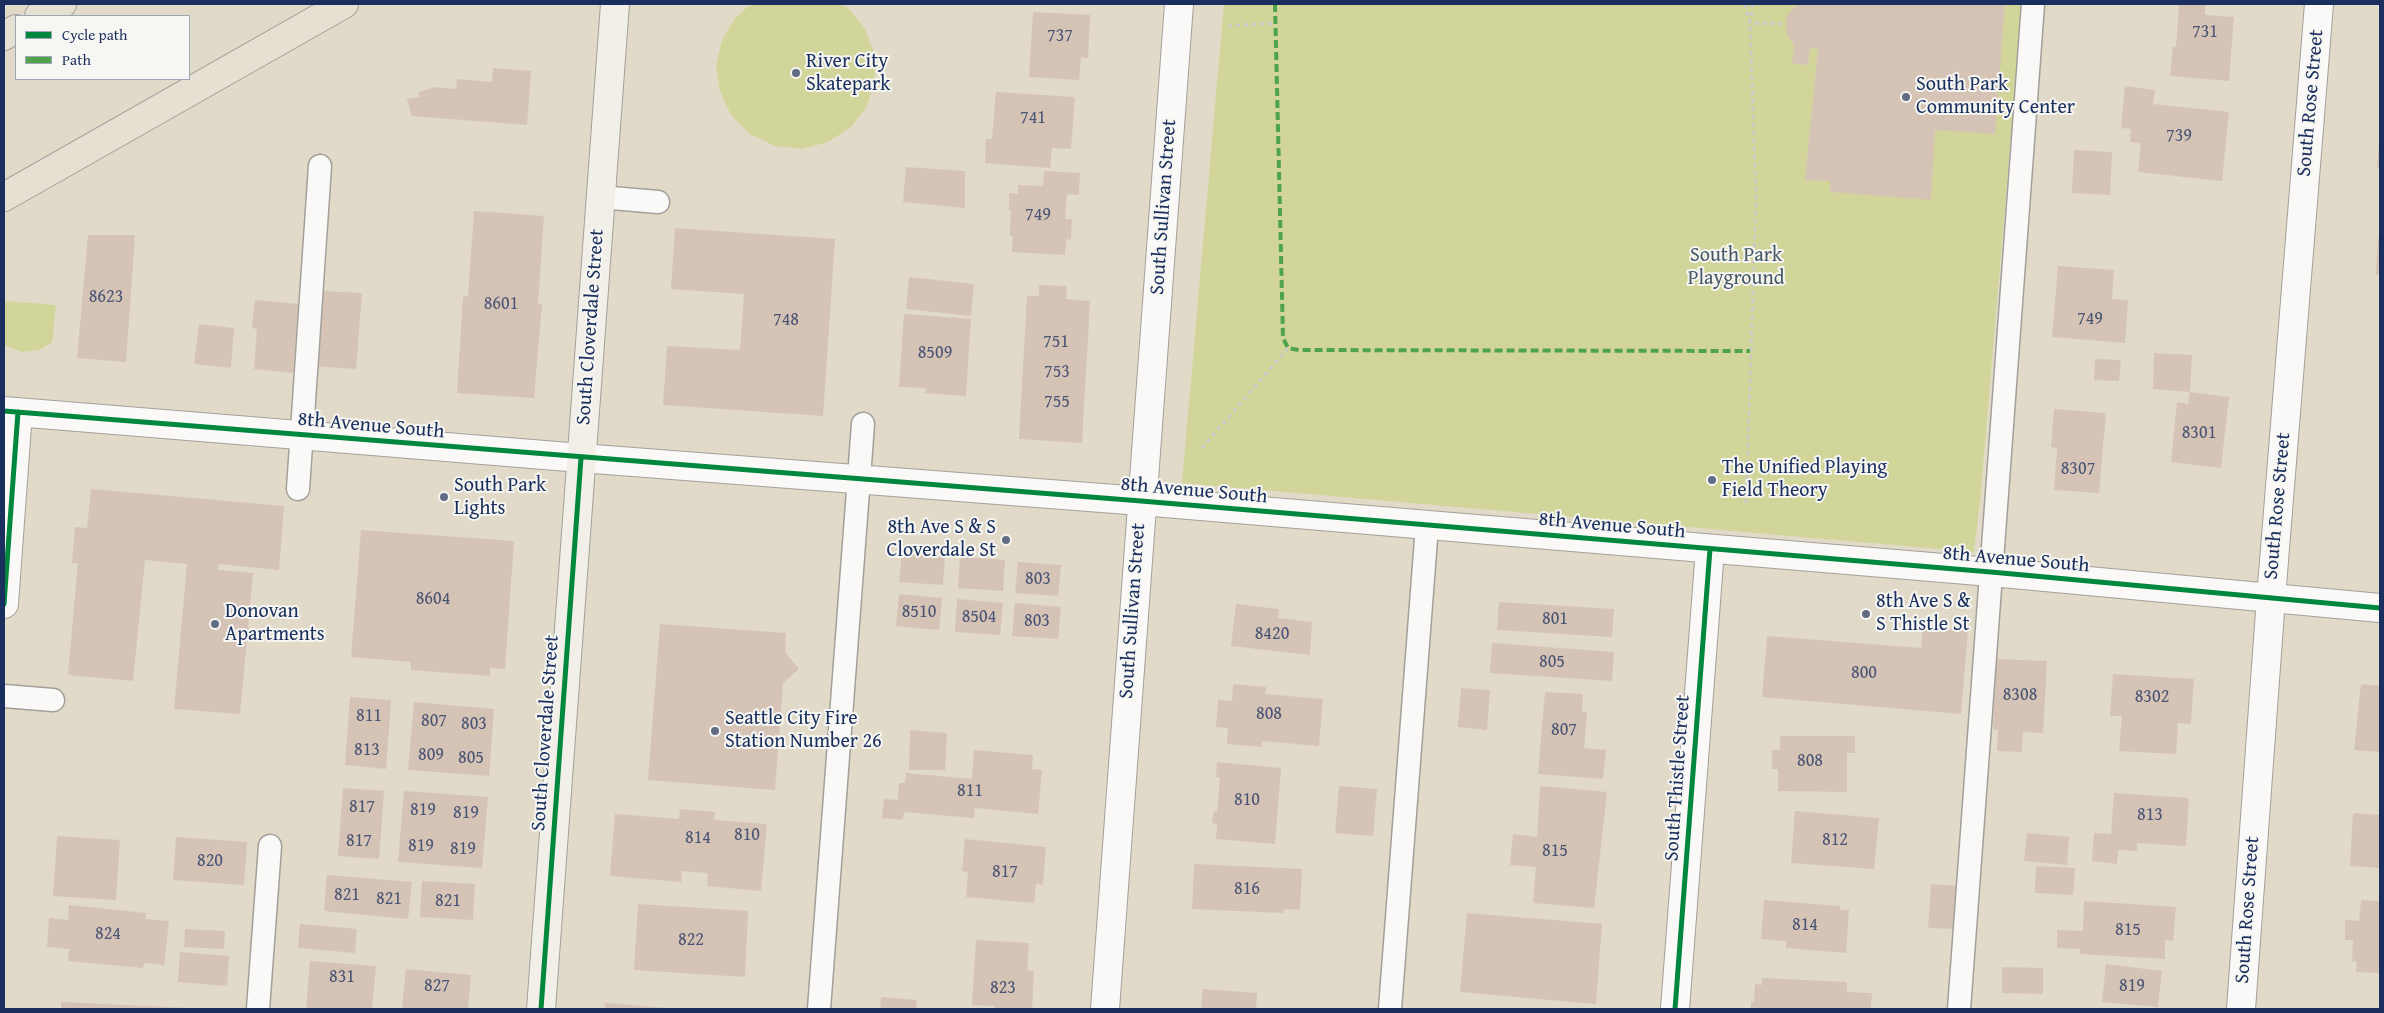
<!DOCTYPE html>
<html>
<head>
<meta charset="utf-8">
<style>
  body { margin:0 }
  #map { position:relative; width:2384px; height:1013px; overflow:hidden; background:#e2dac8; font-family:"Gentium Book Plus",serif }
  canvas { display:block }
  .frame { position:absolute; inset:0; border:5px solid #1b2f5e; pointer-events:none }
  .legend { position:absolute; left:15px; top:15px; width:175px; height:65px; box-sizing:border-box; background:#f6f6f2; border:1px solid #9ea6b7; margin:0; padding:6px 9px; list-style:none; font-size:15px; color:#1b2f5e }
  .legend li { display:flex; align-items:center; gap:10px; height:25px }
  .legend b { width:25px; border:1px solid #9ea6b7 }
</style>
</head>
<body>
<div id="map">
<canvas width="2384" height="1013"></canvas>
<div class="frame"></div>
<ul class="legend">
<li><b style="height:6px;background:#00873e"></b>Cycle path</li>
<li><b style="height:6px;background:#4fa44a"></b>Path</li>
</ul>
</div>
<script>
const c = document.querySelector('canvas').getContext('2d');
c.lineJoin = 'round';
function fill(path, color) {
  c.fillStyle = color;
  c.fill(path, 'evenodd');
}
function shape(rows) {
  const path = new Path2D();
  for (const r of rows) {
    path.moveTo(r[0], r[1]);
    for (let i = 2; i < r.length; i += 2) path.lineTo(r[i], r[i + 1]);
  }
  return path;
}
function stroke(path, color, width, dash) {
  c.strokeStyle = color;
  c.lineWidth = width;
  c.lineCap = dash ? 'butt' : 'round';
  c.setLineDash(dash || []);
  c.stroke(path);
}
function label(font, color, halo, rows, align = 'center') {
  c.font = font + ' "Gentium Book Plus",serif';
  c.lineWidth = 4;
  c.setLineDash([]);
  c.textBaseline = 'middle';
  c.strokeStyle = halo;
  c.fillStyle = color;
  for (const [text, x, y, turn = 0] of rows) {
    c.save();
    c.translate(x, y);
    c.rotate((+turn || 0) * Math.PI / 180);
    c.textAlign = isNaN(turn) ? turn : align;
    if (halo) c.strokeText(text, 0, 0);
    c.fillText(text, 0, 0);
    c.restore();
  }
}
fill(shape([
  [751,4,841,4,849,9,865,29,874,53,875,80,867,106,851,127,828,142,802,149,775,146,750,134,731,115,720,91,716,65,722,40,735,18],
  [1224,4,2022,4,1980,502,1974,552,1182,483],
  [4,301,56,305,52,342,39,350,22,352,4,345]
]), '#d2d599');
fill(shape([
  [1797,4,2005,4,1995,134,1935,130,1931,200,1830,192,1830,181,1805,180,1818,49,1810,48,1808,65,1792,64,1794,45,1787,35,1786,24,1787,16,1792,9,1797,7],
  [2179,4,2205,4,2205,15,2234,17,2229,81,2170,76,2173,46,2176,47],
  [1033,12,1090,15,1088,58,1081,57,1079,80,1029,77],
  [493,68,531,71,527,125,412,116,407,99,419,97,418,92,436,87,456,89,457,79,492,82],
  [2125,86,2155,90,2153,104,2229,112,2222,181,2138,172,2141,143,2130,142,2131,129,2121,128],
  [996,92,1075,97,1071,149,1052,148,1050,168,985,163,986,139,992,139],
  [2379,144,2380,144,2380,168,2377,168],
  [2074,150,2112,152,2110,195,2072,193],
  [906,167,965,171,965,208,903,202],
  [1044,171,1080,173,1079,195,1067,194,1065,219,1072,219,1071,240,1066,239,1065,255,1012,252,1013,236,1010,236,1011,210,1009,210,1009,193,1018,194,1018,185,1043,186],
  [474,211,544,216,538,304,542,304,534,398,457,393,463,297,468,296],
  [675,228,835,239,823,416,663,405,667,346,740,350,744,294,671,289],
  [88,235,135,235,126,362,77,358],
  [2378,238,2380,238,2380,275,2376,275],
  [2058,266,2114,270,2112,299,2128,300,2125,343,2052,337],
  [909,277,974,284,971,316,906,309],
  [1039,285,1067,286,1066,299,1090,301,1082,443,1019,439,1027,296,1039,296],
  [321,291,362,293,356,369,314,366],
  [255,300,298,304,293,373,254,369,257,330,252,327],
  [904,314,971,319,966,396,925,393,926,388,899,387],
  [199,324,234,328,231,368,194,364],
  [2154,353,2192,355,2190,392,2153,389],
  [2095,359,2121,360,2119,381,2094,380],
  [2190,392,2229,397,2221,468,2171,462,2177,402,2188,404],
  [2054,409,2106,413,2099,493,2054,490,2057,448,2051,447],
  [91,489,284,506,279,570,219,564,218,570,253,573,240,714,174,709,187,564,145,560,133,681,68,675,78,563,72,563,75,527,87,528],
  [361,530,514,541,505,669,490,668,490,676,411,670,411,662,351,657],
  [902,552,945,555,943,585,899,582],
  [960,557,1005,560,1003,591,958,588],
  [1018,562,1061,565,1058,596,1015,593],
  [899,594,942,598,939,630,896,626],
  [957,599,1003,603,1000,635,955,632],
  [1499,602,1614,609,1612,637,1497,630],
  [1015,603,1061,607,1058,639,1012,636],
  [1236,604,1279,609,1278,618,1312,622,1310,655,1231,646],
  [660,624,786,633,785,652,799,669,783,683,775,790,648,780],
  [1923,627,1968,631,1961,714,1762,697,1767,636,1921,648],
  [1492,643,1614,652,1612,681,1490,673],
  [1996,659,2047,661,2043,733,2023,732,2022,752,1997,751,1998,730,1993,729],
  [2113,674,2194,679,2191,724,2178,723,2176,754,2119,751,2122,716,2110,716],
  [1233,684,1266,687,1265,694,1323,699,1319,746,1262,741,1262,747,1227,744,1228,728,1216,727,1218,700,1232,701],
  [2361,684,2380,686,2380,752,2354,750],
  [1461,688,1490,690,1487,730,1458,727],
  [1545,692,1583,694,1582,712,1587,712,1584,748,1606,750,1603,779,1538,774],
  [350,697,391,700,386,769,345,765],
  [414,702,494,709,489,776,408,770],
  [910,730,947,733,945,770,909,770],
  [1780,736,1855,736,1855,753,1847,753,1847,792,1778,791,1778,769,1772,769,1772,750,1780,750],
  [974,750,1033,755,1032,769,1042,770,1038,814,975,808,974,818,904,812,903,820,882,818,884,799,898,800,899,783,905,783,906,773,972,779],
  [1217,762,1281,768,1275,844,1216,839,1217,824,1212,823,1214,811,1217,812,1220,778,1216,777],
  [1339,786,1377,789,1373,836,1335,833],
  [1540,786,1607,792,1594,908,1533,903,1536,867,1510,865,1513,834,1537,837],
  [343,788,384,791,379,859,338,856],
  [404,791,488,797,482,868,398,862],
  [2114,793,2189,798,2186,846,2137,843,2137,851,2118,850,2117,864,2092,861,2094,833,2111,834],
  [680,809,715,812,714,820,767,824,761,891,707,886,708,873,682,871,681,882,610,876,615,814,679,819],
  [1795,811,1879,818,1874,869,1791,863],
  [2353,813,2380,815,2380,868,2350,866],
  [2027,833,2069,837,2067,865,2024,861],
  [57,836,120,840,116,900,53,896],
  [176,837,247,842,244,885,173,880],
  [965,839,1046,847,1043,885,1036,884,1034,903,966,897,968,872,962,871],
  [1194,864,1302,869,1300,910,1284,909,1283,913,1192,909],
  [2036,866,2075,868,2073,895,2035,893],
  [327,875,412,882,408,919,324,911],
  [422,881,475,884,473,920,420,917],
  [1931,884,1957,886,1954,929,1928,928],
  [1764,900,1840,906,1840,910,1849,910,1846,953,1786,948,1786,941,1761,939],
  [2361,900,2380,901,2380,973,2356,972,2357,962,2352,961,2353,940,2345,940,2345,920,2359,921],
  [2084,901,2176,907,2173,941,2165,940,2165,959,2080,954,2080,949,2057,948,2057,930,2083,931],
  [638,904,748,911,745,977,634,970],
  [69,905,146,913,145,919,169,921,164,965,144,963,143,968,68,961,69,949,47,947,49,918,68,920],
  [1467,913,1602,924,1596,1004,1460,992],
  [300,924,357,929,355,953,298,948],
  [185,929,225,931,224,949,184,947],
  [976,940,1029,943,1027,970,1034,971,1032,1009,995,1009,995,1006,972,1005],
  [180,952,229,956,227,986,178,982],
  [310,961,376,966,372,1009,306,1009],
  [2106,964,2162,971,2158,1007,2102,1002],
  [2002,967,2043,968,2043,994,2002,993],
  [406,969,471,975,468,1009,402,1009],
  [1762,978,1847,982,1847,992,1872,993,1871,1009,1751,1009,1751,1002,1754,1002,1755,984,1762,985],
  [1203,989,1257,993,1256,1008,1201,1009],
  [881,997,917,1000,916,1009,880,1009],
  [61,1002,188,1008,188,1009,61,1009],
  [605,1003,666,1008,666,1009,605,1009]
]), '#d5c3b6');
const service = shape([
  [600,197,658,202],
  [298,489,320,166],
  [4,696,53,700],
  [258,1009,270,846],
  [819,1009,863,424],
  [1390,1009,1427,526],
  [1959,1009,2033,4]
]);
const minor = shape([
  [4,411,581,458],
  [4,604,18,412],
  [1105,1009,1179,4],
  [1675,1009,1710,549],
  [2241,1009,2271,598,2319,4]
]);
const tertiary = shape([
  [581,458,1141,501,1991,572,2380,608]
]);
const secondary = shape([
  [541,1009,615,4]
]);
const motorway = shape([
  [39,16,62,4],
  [4,36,16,29],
  [4,197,344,4]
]);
stroke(service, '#a2a09b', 25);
stroke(minor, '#a2a09b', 30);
stroke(tertiary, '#a2a09b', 30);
stroke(secondary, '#a2a09b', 30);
stroke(motorway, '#a2a09b', 30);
stroke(shape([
  [1745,4,1750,23,1756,198,1746,505],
  [1753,4,1750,23,1786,24],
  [1228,26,1275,23],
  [1202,448,1288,348]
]), '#c9c9c8', 3, [4, 4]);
stroke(service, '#fbf9f7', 22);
stroke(minor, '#fbf9f7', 28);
stroke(tertiary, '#fbf9f7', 28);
stroke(secondary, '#f2efe8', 28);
stroke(motorway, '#e6e0d2', 28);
stroke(shape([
  [1275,4,1283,338,1288,348,1299,350,1750,351]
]), '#4fa44a', 4, [8, 4]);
stroke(shape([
  [4,411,1141,501,1991,572,2380,608],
  [4,604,18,412],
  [541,1009,581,458],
  [1675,1009,1710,549]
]), '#00873e', 5);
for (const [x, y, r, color] of [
  [796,73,5,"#616b83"],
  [1906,97,5,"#616b83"],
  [1712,480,5,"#616b83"],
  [444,497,5,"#616b83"],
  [1006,540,5,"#616b83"],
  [1866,614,5,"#616b83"],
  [215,624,5,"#616b83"],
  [715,731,5,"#616b83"]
]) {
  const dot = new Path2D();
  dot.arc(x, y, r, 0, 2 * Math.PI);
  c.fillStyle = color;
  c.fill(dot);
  stroke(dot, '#f6f6f2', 2);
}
label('18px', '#4a5474', null, [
  ["731",2205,32],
  ["737",1060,36],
  ["741",1033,118],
  ["739",2179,136],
  ["749",1038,215],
  ["8623",106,297],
  ["8601",501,304],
  ["749",2090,319],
  ["748",786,320],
  ["751",1056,342],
  ["8509",935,353],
  ["753",1057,372],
  ["755",1057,402],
  ["8301",2199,433],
  ["8307",2078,469],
  ["803",1038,579],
  ["8604",433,599],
  ["8510",919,612],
  ["8504",979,617],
  ["801",1555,619],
  ["803",1037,621],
  ["8420",1272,634],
  ["805",1552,662],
  ["800",1864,673],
  ["8308",2020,695],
  ["8302",2152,697],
  ["808",1269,714],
  ["811",369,716],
  ["807",434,721],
  ["803",474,724],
  ["807",1564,730],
  ["813",367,750],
  ["809",431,755],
  ["805",471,758],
  ["808",1810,761],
  ["811",970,791],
  ["810",1247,800],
  ["817",362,807],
  ["819",423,810],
  ["819",466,813],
  ["813",2150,815],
  ["810",747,835],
  ["814",698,838],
  ["812",1835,840],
  ["817",359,841],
  ["819",421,846],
  ["819",463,849],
  ["815",1555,851],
  ["820",210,861],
  ["817",1005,872],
  ["816",1247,889],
  ["821",347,895],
  ["821",389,899],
  ["821",448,901],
  ["814",1805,925],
  ["815",2128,930],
  ["824",108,934],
  ["822",691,940],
  ["831",342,977],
  ["827",437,986],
  ["819",2132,986],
  ["823",1003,988]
]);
label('20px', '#1b2f5e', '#f6f6f2', [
  ["River City",806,62],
  ["Skatepark",806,85],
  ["South Park",1916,85],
  ["Community Center",1916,108],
  ["The Unified Playing",1722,468],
  ["Field Theory",1722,491],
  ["South Park",454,486],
  ["Lights",454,509],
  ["8th Ave S & S",996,528,"right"],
  ["Cloverdale St",996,551,"right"],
  ["8th Ave S &",1876,602],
  ["S Thistle St",1876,625],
  ["Donovan",225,612],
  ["Apartments",225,635],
  ["Seattle City Fire",725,719],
  ["Station Number 26",725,742]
], 'left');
label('20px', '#1b2f5e', '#f6f6f2', [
  ["South Rose Street",2311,103,-85],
  ["South Sullivan Street",1164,207,-86],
  ["South Cloverdale Street",591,327,-86],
  ["8th Avenue South",371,426,5],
  ["8th Avenue South",1194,491,5],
  ["South Rose Street",2278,506,-85],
  ["8th Avenue South",1612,526,5],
  ["8th Avenue South",2016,560,5],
  ["South Sullivan Street",1133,611,-86],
  ["South Cloverdale Street",546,733,-86],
  ["South Thistle Street",1678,778,-86],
  ["South Rose Street",2248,910,-86]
]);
label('20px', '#455863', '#f6f6f2', [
  ["South Park",1736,256],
  ["Playground",1736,279]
]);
</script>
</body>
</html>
